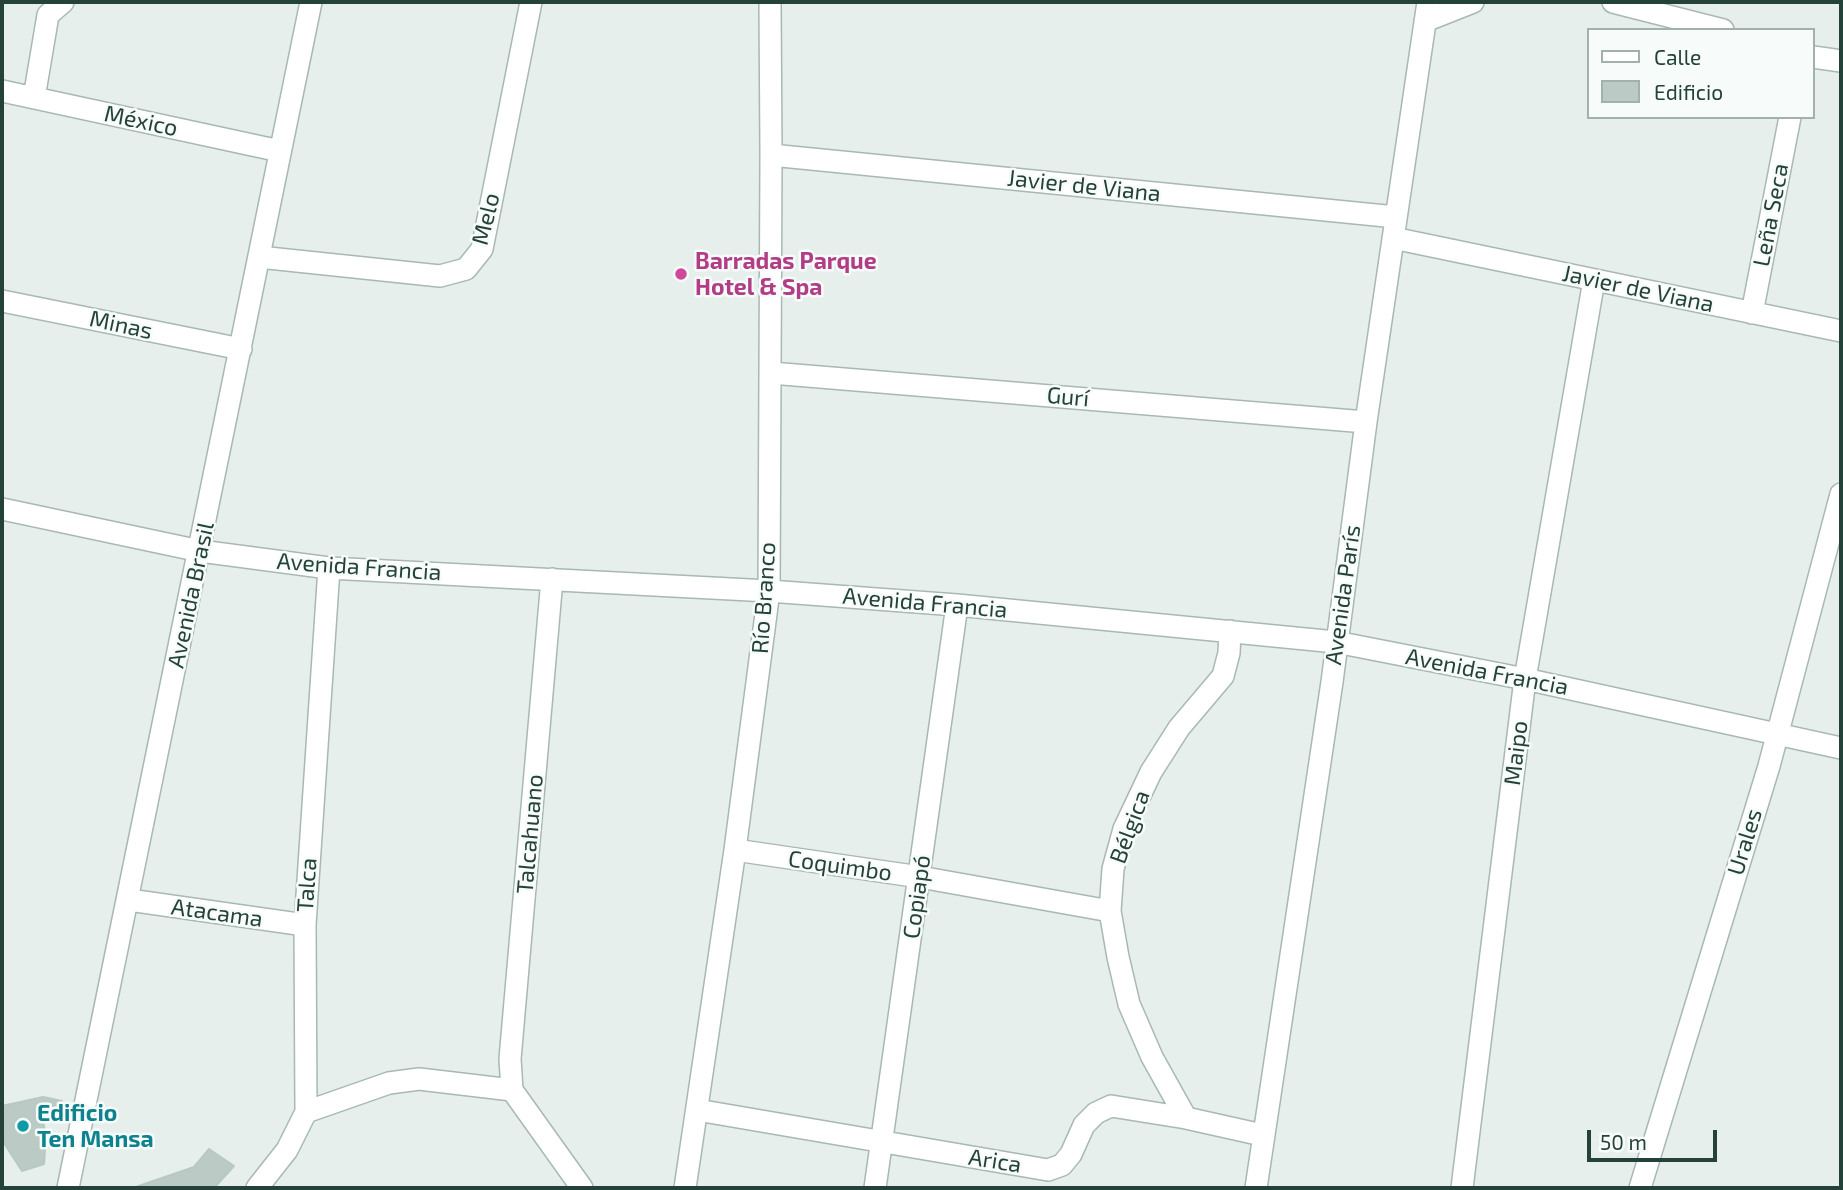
<!DOCTYPE html>
<html>
<head>
<meta charset="utf-8">
<style>
  body { margin:0 }
  #map { position:relative; width:1843px; height:1190px; overflow:hidden; background:#e6efeb; font-family:"Exo 2",sans-serif }
  canvas { display:block }
  .frame { position:absolute; inset:0; border:4px solid #24423a; pointer-events:none }
  .legend { position:absolute; left:1587px; top:28px; width:228px; height:91px; box-sizing:border-box; background:#f7fbf9; border:2px solid #a3b1ad; margin:0; padding:9px 12px; list-style:none; font-size:21px; color:#24423a }
  .legend li { display:flex; align-items:center; gap:14px; height:35px }
  .legend b { width:35px; border:2px solid #a3b1ad }
  .scale { position:absolute; left:1587px; top:1130px; width:130px; height:32px; box-sizing:border-box; border:4px solid #24423a; border-top:0; padding-left:9px; font-size:21px; line-height:24px; white-space:nowrap; color:#24423a; -webkit-text-stroke:5px #f7fbf9; paint-order:stroke }
</style>
</head>
<body>
<div id="map">
<canvas width="1843" height="1190"></canvas>
<div class="frame"></div>
<ul class="legend">
<li><b style="height:9px;background:#fff"></b>Calle</li>
<li><b style="height:19px;background:#bbcac4"></b>Edificio</li>
</ul>
<div class="scale">50 m</div>
</div>
<script>
const c = document.querySelector('canvas').getContext('2d');
c.lineJoin = 'round';
function fill(path, color) {
  c.fillStyle = color;
  c.fill(path, 'evenodd');
}
function shape(rows) {
  const path = new Path2D();
  for (const r of rows) {
    path.moveTo(r[0], r[1]);
    for (let i = 2; i < r.length; i += 2) path.lineTo(r[i], r[i + 1]);
  }
  return path;
}
function stroke(path, color, width, dash) {
  c.strokeStyle = color;
  c.lineWidth = width;
  c.lineCap = dash ? 'butt' : 'round';
  c.setLineDash(dash || []);
  c.stroke(path);
}
function label(font, color, halo, rows, align = 'center') {
  c.font = font + ' "Exo 2",sans-serif';
  c.lineWidth = 5;
  c.setLineDash([]);
  c.textBaseline = 'middle';
  c.strokeStyle = halo;
  c.fillStyle = color;
  for (const [text, x, y, turn = 0] of rows) {
    c.save();
    c.translate(x, y);
    c.rotate((+turn || 0) * Math.PI / 180);
    c.textAlign = isNaN(turn) ? turn : align;
    if (halo) c.strokeText(text, 0, 0);
    c.fillText(text, 0, 0);
    c.restore();
  }
}
const building = shape([
  [43,1097,62,1101,59,1110,42,1117,46,1135,44,1164,22,1171,2,1140,2,1106,43,1097],
  [209,1149,234,1166,214,1188,133,1188,194,1167,209,1149]
]);
fill(building, '#bbcac4');
stroke(building, '#b8c9c2', 2);
const minor = shape([
  [1613,2,1723,30],
  [1425,21,1473,2],
  [1813,57,1841,61],
  [2,91,280,151],
  [34,98,48,15,63,2],
  [771,155,1396,217],
  [1393,238,1841,331],
  [259,257,440,276,466,269,482,249,531,2],
  [2,301,241,349],
  [1752,313,1790,117],
  [771,373,1366,422],
  [2,509,200,551,329,568,769,591,957,605,1336,642,1525,679,1841,748],
  [735,850,920,877,1110,911],
  [129,900,305,925],
  [512,1090,510,1059,552,579],
  [697,1110,1048,1170,1062,1165,1071,1154,1084,1125,1096,1113,1111,1106,1186,1118,1262,1135],
  [306,1112,389,1083,419,1079,512,1090,582,1188],
  [1186,1118,1152,1057,1129,1004,1118,957,1110,911,1113,869,1124,829,1151,772,1179,728,1223,676,1229,653,1230,631],
  [68,1188,311,2],
  [257,1188,287,1150,306,1112,305,925,329,568],
  [685,1188,735,850,769,591,771,155,770,2],
  [875,1188,957,605],
  [1256,1188,1332,682,1366,422,1428,2],
  [1462,1188,1525,679,1594,280],
  [1640,1188,1769,766,1841,494]
]);
stroke(minor, '#a8b8b2', 24);
stroke(minor, '#fff', 21);
for (const [x, y, r, color] of [
  [681,274,7,"#d1479c"],
  [23,1126,7,"#0f9aa8"]
]) {
  const dot = new Path2D();
  dot.arc(x, y, r, 0, 2 * Math.PI);
  c.fillStyle = color;
  c.fill(dot);
  stroke(dot, '#f7fbf9', 2.5);
}
label('23px', '#24423a', '#f7fbf9', [
  ["México",141,121,12],
  ["Javier de Viana",1084,186,6],
  ["Leña Seca",1771,215,-79],
  ["Melo",486,219,-76],
  ["Javier de Viana",1638,289,12],
  ["Minas",121,325,12],
  ["Gurí",1068,397,5],
  ["Avenida Francia",359,567,4],
  ["Avenida Brasil",191,595,-78],
  ["Avenida París",1343,595,-82],
  ["Río Branco",764,598,-86],
  ["Avenida Francia",925,603,5],
  ["Avenida Francia",1487,672,11],
  ["Maipo",1516,753,-83],
  ["Bélgica",1130,827,-70],
  ["Talcahuano",530,834,-85],
  ["Urales",1745,842,-73],
  ["Coquimbo",840,866,8],
  ["Talca",307,885,-86],
  ["Copiapó",917,897,-82],
  ["Atacama",217,913,8],
  ["Arica",995,1161,9]
]);
label('bold 23px', '#b23c85', '#f7fbf9', [
  ["Barradas Parque",695,261],
  ["Hotel & Spa",695,287]
], 'left');
label('bold 23px', '#0d838f', '#f7fbf9', [
  ["Edificio",37,1113],
  ["Ten Mansa",37,1139]
], 'left');
</script>
</body>
</html>
